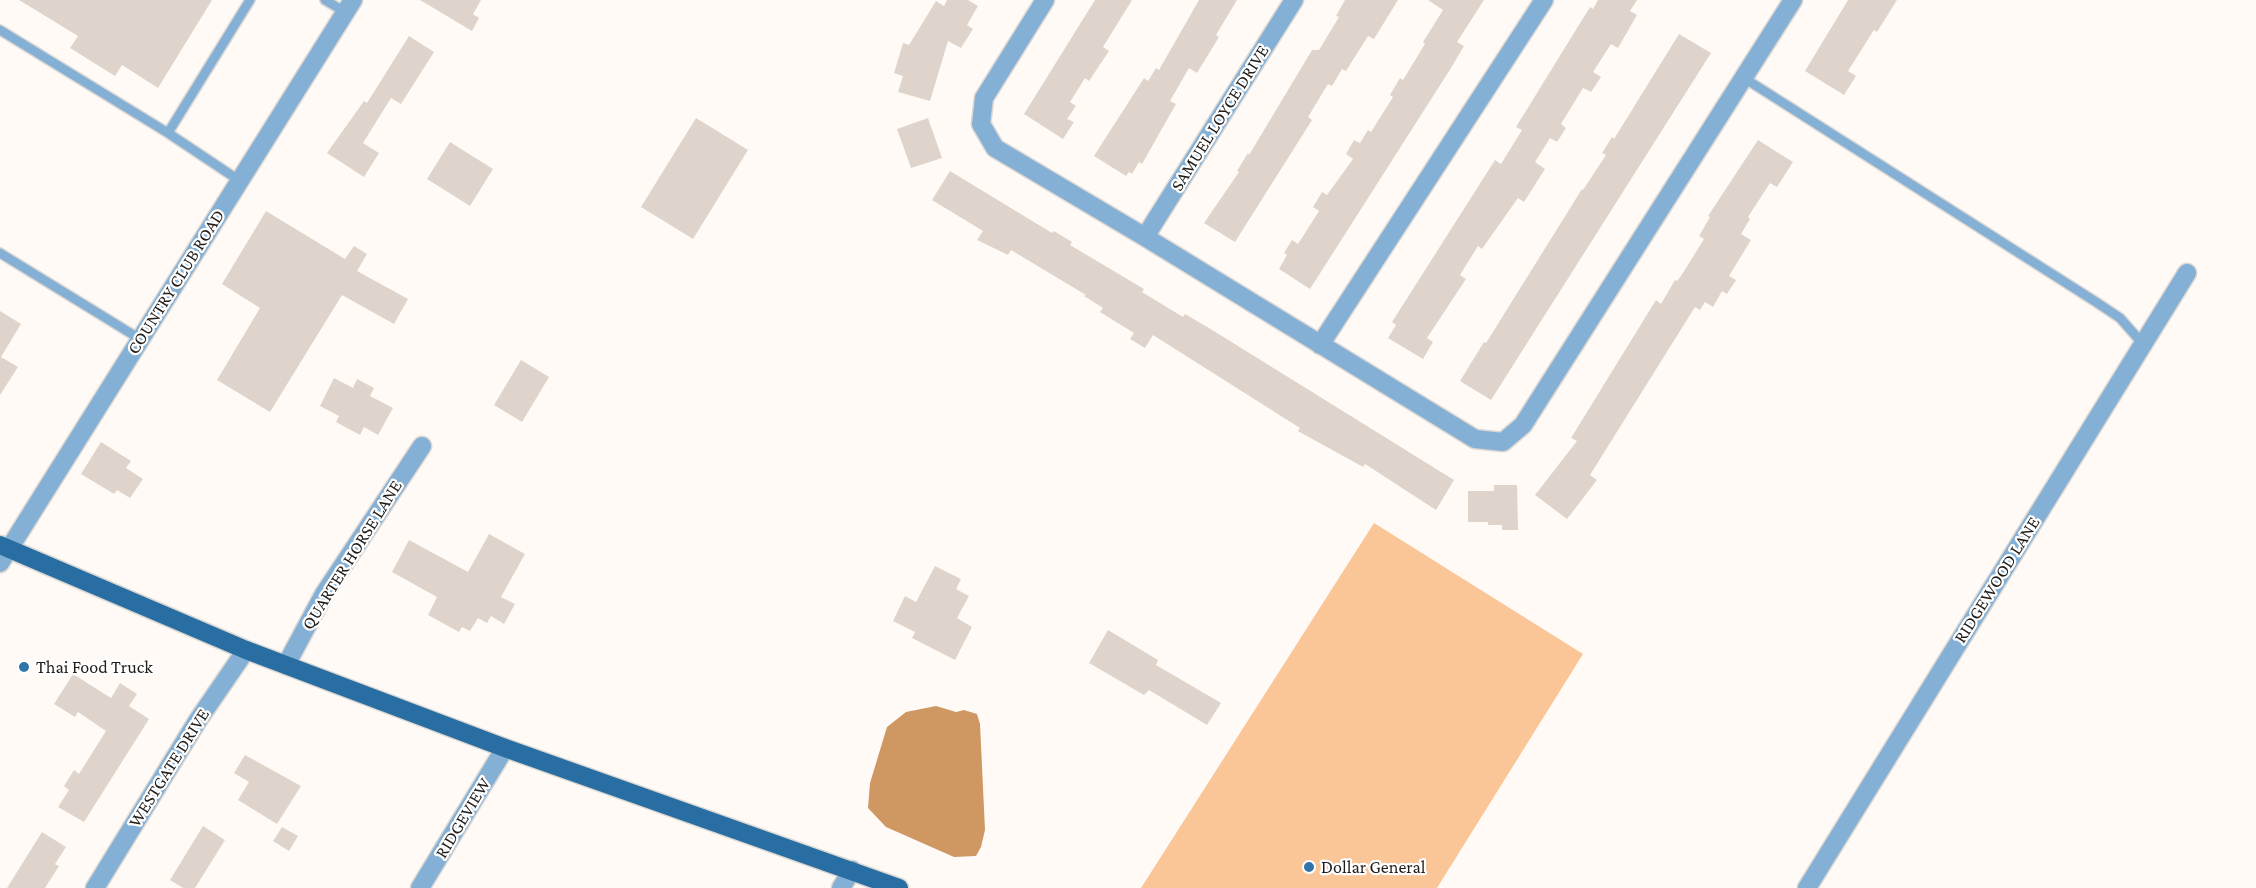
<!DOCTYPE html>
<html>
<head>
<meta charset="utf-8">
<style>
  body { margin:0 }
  canvas { display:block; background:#fffaf6 }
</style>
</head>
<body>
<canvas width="2256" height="888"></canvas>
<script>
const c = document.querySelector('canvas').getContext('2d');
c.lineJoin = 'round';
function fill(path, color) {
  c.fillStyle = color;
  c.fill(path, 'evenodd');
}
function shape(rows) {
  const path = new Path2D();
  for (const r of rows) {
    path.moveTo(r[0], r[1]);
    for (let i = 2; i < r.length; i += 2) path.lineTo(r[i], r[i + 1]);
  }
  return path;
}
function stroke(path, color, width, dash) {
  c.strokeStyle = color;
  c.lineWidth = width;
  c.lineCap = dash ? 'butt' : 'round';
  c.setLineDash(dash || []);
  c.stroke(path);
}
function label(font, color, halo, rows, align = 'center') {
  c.font = font + ' "Crimson Pro",serif';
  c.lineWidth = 4.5;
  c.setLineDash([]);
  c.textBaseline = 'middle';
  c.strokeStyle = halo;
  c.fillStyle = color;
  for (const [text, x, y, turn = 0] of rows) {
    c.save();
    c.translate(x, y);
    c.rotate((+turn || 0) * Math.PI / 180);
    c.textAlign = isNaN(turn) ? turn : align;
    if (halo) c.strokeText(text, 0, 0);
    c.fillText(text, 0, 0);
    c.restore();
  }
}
fill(shape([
  [1374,523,1583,654,1437,888,1141,888]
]), '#fac697');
fill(shape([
  [936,706,956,712,964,710,977,714,980,724,985,830,981,847,976,856,954,857,886,827,868,808,870,783,887,727,906,712]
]), '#cf9762');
fill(shape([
  [19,0,212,0,158,88,122,65,115,76,70,48,78,36],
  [420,0,481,0,473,14,479,18,472,31],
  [947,0,968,0,978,6,967,25,973,29,961,48,948,41,930,101,898,92,903,76,894,73,903,43,909,45,936,1,944,6],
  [1095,0,1132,0,1103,47,1109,51,1089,81,1085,78,1070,102,1076,106,1067,119,1074,122,1063,139,1024,114],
  [1199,0,1237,0,1216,35,1219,37,1197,73,1189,68,1170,101,1176,104,1142,164,1139,162,1132,174,1129,172,1126,176,1094,156,1144,78,1148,81,1156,68,1159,70],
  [1345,0,1398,0,1374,39,1368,36,1346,71,1342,69,1332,86,1328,84,1308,117,1312,120,1235,242,1204,223,1239,172,1237,171,1248,153,1249,155,1312,50,1319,50,1339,17,1336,16],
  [1428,0,1484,0,1457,42,1464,46,1451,68,1310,289,1279,269,1287,255,1284,253,1292,240,1298,244,1319,211,1313,207,1322,192,1327,195,1353,159,1346,154,1354,140,1360,143,1368,130,1371,132,1393,97,1390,95,1400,78,1403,80,1425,44,1423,42,1443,10],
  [1598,0,1637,0,1630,11,1637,15,1618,48,1611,44,1593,72,1601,77,1591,92,1583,88,1561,124,1566,128,1557,142,1550,138,1535,162,1545,169,1524,202,1518,198,1482,249,1478,246,1460,275,1466,279,1427,338,1433,342,1423,359,1388,338,1396,325,1392,322,1495,160,1501,164,1522,130,1516,127,1590,7,1593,9],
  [1848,0,1897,0,1877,32,1874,30,1848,71,1856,76,1844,95,1805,71],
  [1679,34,1711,53,1491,400,1460,381,1484,342,1486,343,1582,189,1583,190,1606,155,1602,153,1612,137,1614,139],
  [409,36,434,52,401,104,391,98,363,143,379,153,364,177,327,153,364,101,367,103],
  [696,118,748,150,693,239,641,207],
  [928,118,942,158,911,168,897,129],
  [1758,140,1793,162,1777,187,1770,183,1748,217,1750,219,1741,234,1751,240,1729,276,1736,280,1727,294,1722,291,1713,307,1705,302,1700,310,1695,307,1590,475,1597,480,1567,519,1535,495,1577,441,1571,438,1656,300,1661,304,1675,280,1677,281,1681,276,1704,239,1699,236,1710,217,1708,216],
  [450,142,493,169,470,206,427,179],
  [950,171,1052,233,1054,231,1072,242,1070,245,1144,289,1142,292,1183,317,1185,314,1209,328,1454,480,1436,510,1365,464,1363,467,1298,431,1300,428,1153,335,1145,348,1130,339,1134,333,1100,312,1103,308,1084,296,1086,295,1011,250,1008,255,977,240,983,231,932,200],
  [266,211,345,259,354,246,367,254,357,271,408,299,394,324,342,295,270,412,217,380,260,308,222,284],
  [0,311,21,324,1,357,18,367,0,395],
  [521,360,549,377,522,422,494,405],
  [334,378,353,388,357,379,374,388,370,396,393,408,378,435,364,427,360,435,336,422,339,416,320,406],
  [101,442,131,461,126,468,143,479,130,498,117,490,114,494,81,474],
  [1494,485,1517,485,1518,530,1502,530,1502,525,1488,525,1488,522,1468,522,1468,491,1494,491],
  [489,534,525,554,501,597,515,604,504,624,491,616,487,623,478,618,470,631,462,627,459,632,428,615,437,597,392,572,409,540,468,572],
  [935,566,961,579,956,589,969,596,957,618,972,627,955,660,912,638,915,632,893,621,905,596,916,602],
  [1108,630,1158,660,1156,665,1221,703,1207,725,1149,690,1144,695,1089,663],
  [73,674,111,698,120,683,137,694,129,706,149,719,84,822,58,807,69,790,64,786,74,770,79,774,106,731,78,712,75,717,54,704],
  [245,755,301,786,277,824,238,800,249,782,234,773],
  [203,826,225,840,195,888,183,888,170,880],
  [282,827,298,836,289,851,273,841],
  [42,832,66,847,55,864,59,866,45,888,7,888]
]), '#dfd4cb');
const service = shape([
  [325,0,345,12],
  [0,30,168,133],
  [1744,78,2096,302,2120,318,2143,344],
  [240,181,168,133,250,0],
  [0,253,140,339]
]);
const minor = shape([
  [1045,0,984,98,981,124,995,148,1145,237,1475,439,1503,442,1523,425,1793,0],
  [1145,237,1294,0],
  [1320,345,1544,0],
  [0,563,9,549],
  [286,665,324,594,422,446],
  [95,888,198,720,246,650],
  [420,888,505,748],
  [841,888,852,870],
  [1807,888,2187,273]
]);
const tertiary = shape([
  [9,549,353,0]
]);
const primary = shape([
  [0,545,246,650,505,748,899,888]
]);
stroke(service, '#dbd7d3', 12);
stroke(minor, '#dbd7d3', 21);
stroke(tertiary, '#dbd7d3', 21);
stroke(primary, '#dbd7d3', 21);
stroke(service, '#85b0d5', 9);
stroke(minor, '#85b0d5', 18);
stroke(tertiary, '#85b0d5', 18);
stroke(primary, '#286ea2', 18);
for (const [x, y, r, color] of [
  [24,667,6,"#2f75aa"],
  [1309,867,6,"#2f75aa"]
]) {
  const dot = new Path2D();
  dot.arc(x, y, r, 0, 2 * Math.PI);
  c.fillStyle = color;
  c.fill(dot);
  stroke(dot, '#fff', 2);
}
label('18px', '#211d1a', '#fff', [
  ["SAMUEL LOYCE DRIVE",1220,118,-58],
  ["COUNTRY CLUB ROAD",176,282,-58],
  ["QUARTER HORSE LANE",352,555,-58],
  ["RIDGEWOOD LANE",1997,580,-58],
  ["WESTGATE DRIVE",169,768,-58],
  ["RIDGEVIEW",463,818,-59]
]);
label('18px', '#211d1a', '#fff', [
  ["Thai Food Truck",36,667],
  ["Dollar General",1321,867]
], 'left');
</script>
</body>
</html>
